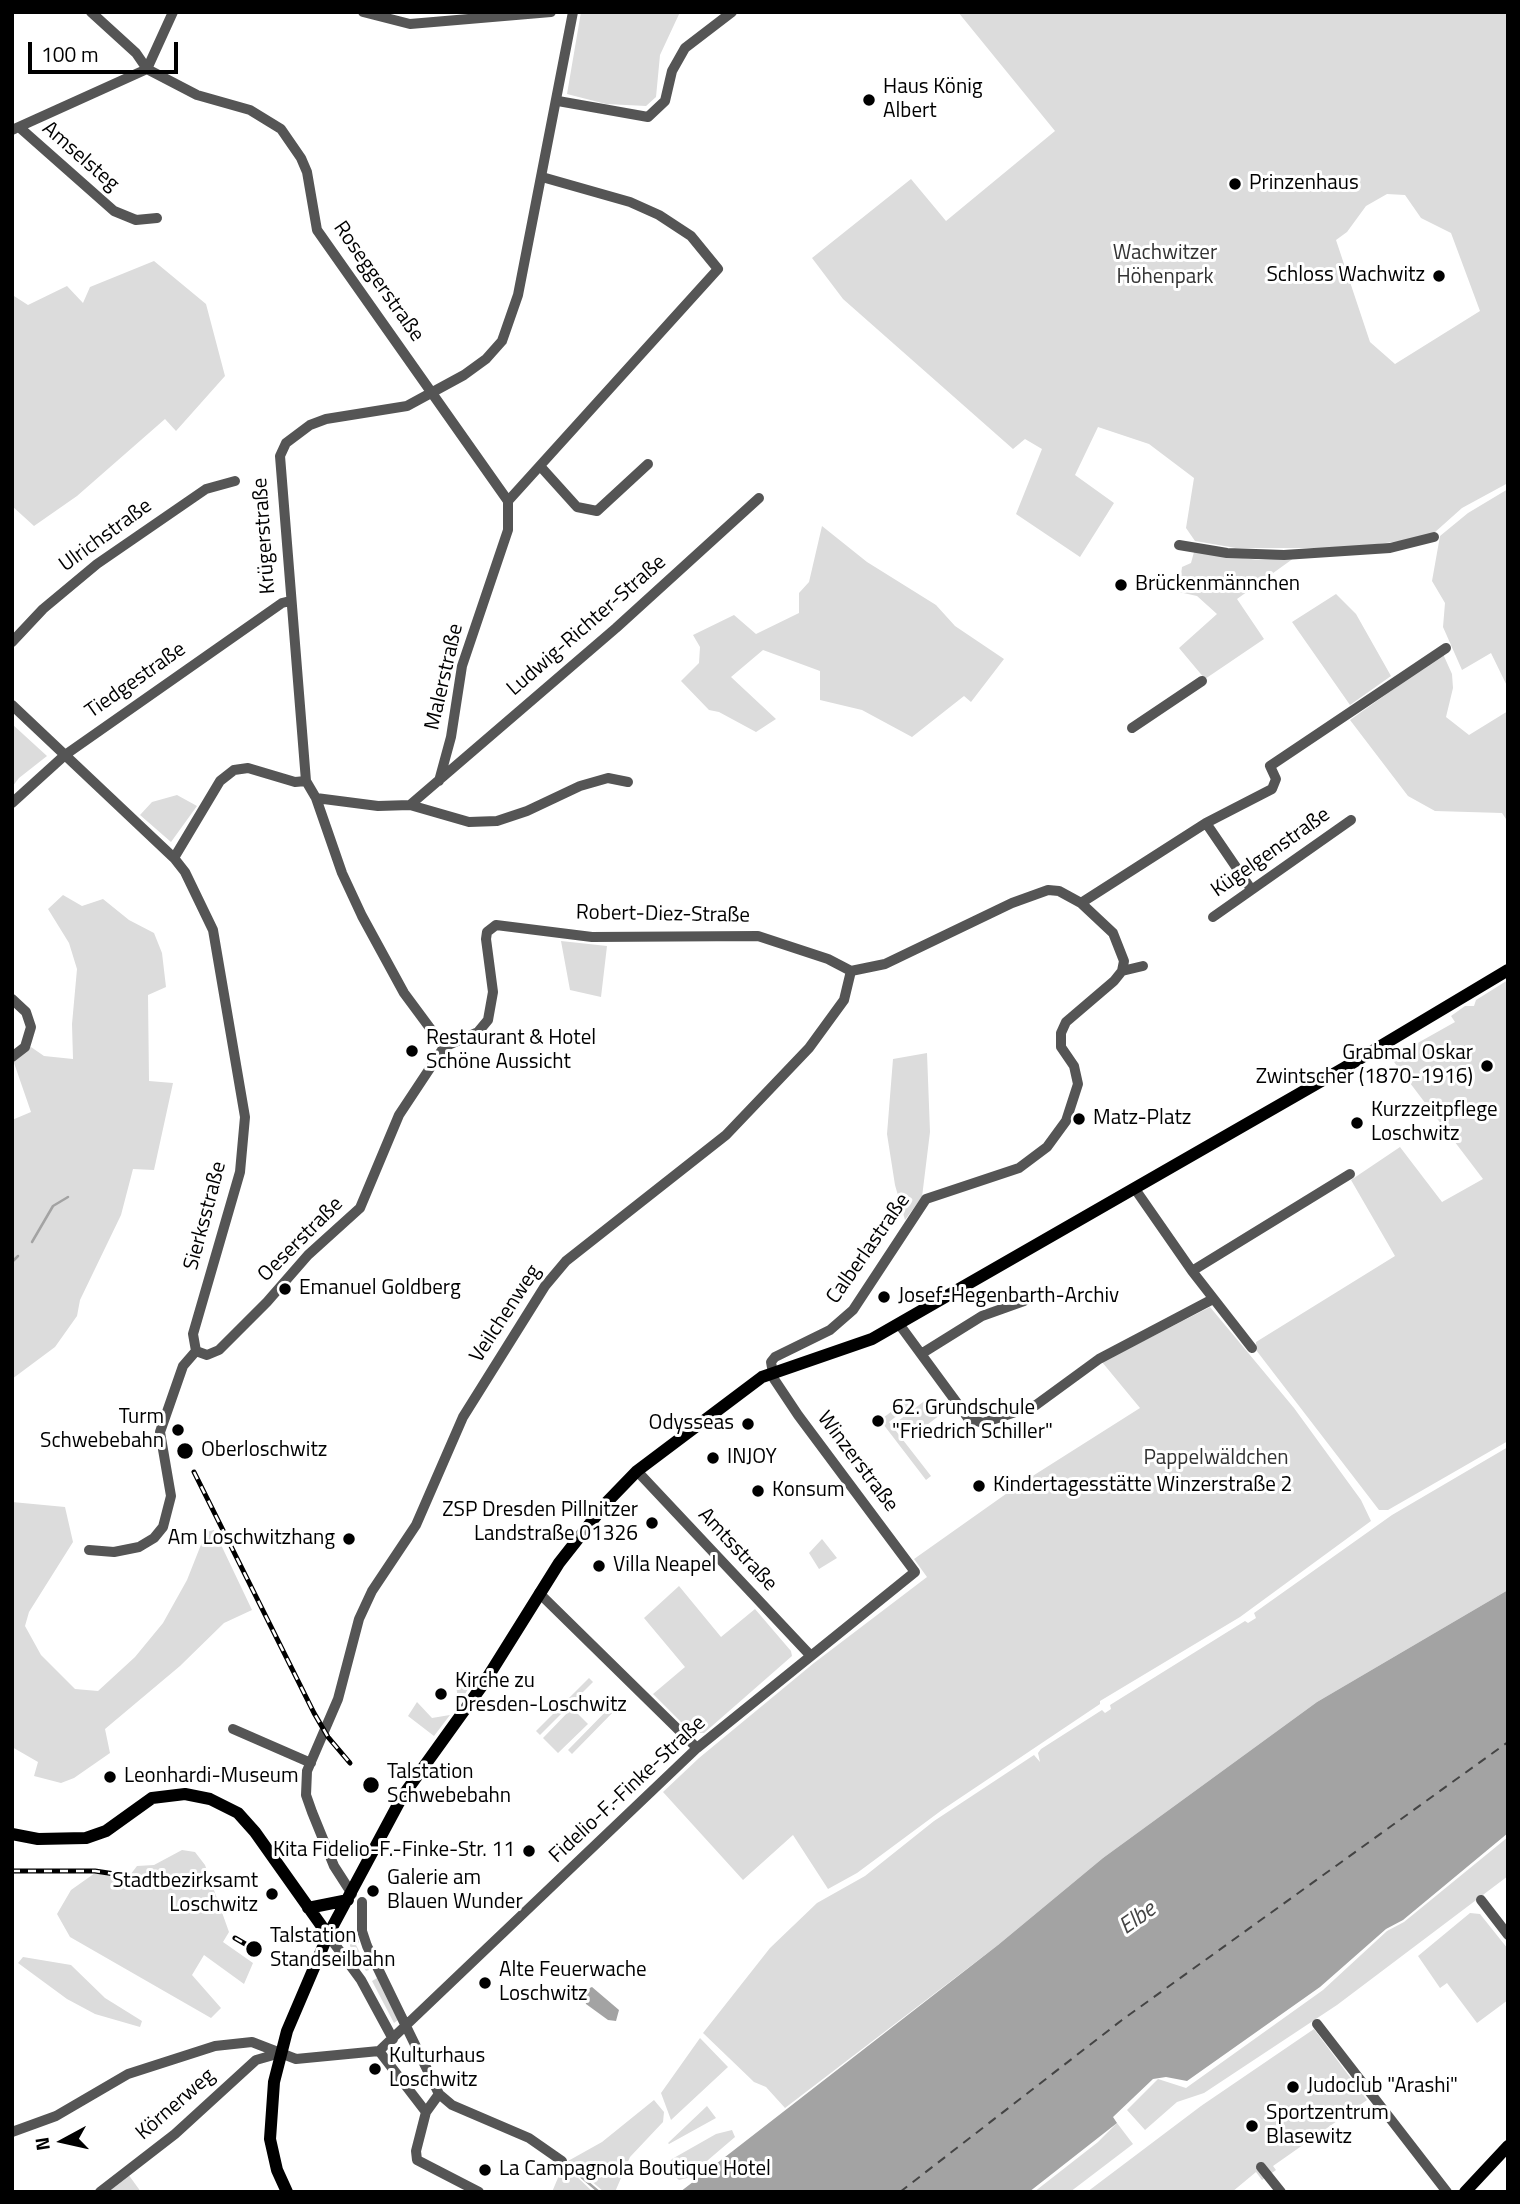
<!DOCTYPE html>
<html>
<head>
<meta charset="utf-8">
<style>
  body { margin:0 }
  #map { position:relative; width:1520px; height:2204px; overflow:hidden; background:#fff; font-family:"Titillium Web",sans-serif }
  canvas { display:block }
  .frame { position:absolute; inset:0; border:14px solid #000; pointer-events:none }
  .north { position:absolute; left:28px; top:2106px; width:70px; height:70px; -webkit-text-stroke:5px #fff; paint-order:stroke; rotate:262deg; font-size:19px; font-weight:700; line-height:28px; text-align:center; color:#000 }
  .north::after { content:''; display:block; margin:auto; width:24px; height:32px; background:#000; clip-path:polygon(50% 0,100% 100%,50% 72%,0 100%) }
  .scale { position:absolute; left:28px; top:42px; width:150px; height:32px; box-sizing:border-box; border:4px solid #000; border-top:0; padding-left:9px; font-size:21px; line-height:24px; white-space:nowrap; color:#000; -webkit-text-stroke:5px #fff; paint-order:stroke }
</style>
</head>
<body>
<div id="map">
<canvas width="1520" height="2204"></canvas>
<div class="frame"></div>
<div class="north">N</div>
<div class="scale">100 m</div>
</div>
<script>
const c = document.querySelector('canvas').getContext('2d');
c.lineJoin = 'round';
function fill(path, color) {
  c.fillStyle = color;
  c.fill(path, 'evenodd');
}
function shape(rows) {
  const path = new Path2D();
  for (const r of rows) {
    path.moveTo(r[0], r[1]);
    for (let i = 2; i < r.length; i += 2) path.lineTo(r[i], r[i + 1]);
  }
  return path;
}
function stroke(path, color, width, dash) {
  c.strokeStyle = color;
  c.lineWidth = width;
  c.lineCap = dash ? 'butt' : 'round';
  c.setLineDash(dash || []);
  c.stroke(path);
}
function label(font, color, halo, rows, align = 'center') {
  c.font = font + ' "Titillium Web",sans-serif';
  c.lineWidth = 6;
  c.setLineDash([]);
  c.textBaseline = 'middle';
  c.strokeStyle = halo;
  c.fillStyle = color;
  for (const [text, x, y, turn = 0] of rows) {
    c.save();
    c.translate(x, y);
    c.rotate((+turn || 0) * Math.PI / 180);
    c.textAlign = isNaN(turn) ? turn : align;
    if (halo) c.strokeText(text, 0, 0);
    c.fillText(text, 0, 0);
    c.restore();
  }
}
fill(shape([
  [581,12,680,12,660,55,656,97,646,106,606,104,567,94],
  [958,12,1508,12,1508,483,1462,508,1434,533,1408,540,1347,548,1236,548,1195,541,1186,528,1194,478,1149,444,1098,427,1075,475,1114,503,1080,557,1016,514,1042,449,1025,439,1013,449,843,299,812,258,911,179,946,221,1055,131],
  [1387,194,1405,195,1421,218,1451,233,1480,311,1395,364,1370,342,1336,240,1347,232,1366,206],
  [12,260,14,296,28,305,67,286,83,303,90,287,154,261,206,304,225,376,176,431,165,419,77,496,34,526,12,506],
  [1508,489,1508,688,1491,653,1462,670,1443,627,1445,603,1432,581,1440,536,1468,513],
  [822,526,867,562,936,605,955,626,1004,659,971,702,964,696,912,737,862,710,820,700,820,671,763,650,731,677,776,719,756,732,719,712,709,710,681,681,699,663,700,647,693,635,734,615,756,634,799,613,799,593,809,582],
  [1194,552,1259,560,1294,558,1237,599,1264,639,1205,679,1179,648,1217,614,1197,596,1179,592,1182,567,1191,563],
  [1336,594,1356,614,1391,676,1350,705,1292,622],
  [1443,654,1452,674,1453,688,1446,717,1469,735,1508,711,1508,822,1502,813,1435,811,1408,796,1350,720],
  [12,724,47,756,19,778,12,787],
  [177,795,197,806,171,842,140,815,152,802],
  [63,895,82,906,103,899,129,920,154,933,162,953,166,987,148,995,149,1081,173,1083,154,1170,133,1169,121,1215,80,1300,77,1316,55,1347,12,1379,12,1120,31,1112,13,1060,31,1047,44,1056,73,1059,72,1024,77,969,69,943,48,909],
  [561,941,607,946,601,997,570,990],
  [1508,980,1508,1441,1388,1510,1379,1510,1256,1350,1256,1342,1395,1256,1351,1180,1400,1147,1442,1202,1483,1179,1391,1058,1455,1022,1451,1016,1465,1006,1474,1006,1476,1000],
  [927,1053,930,1132,922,1197,905,1220,895,1185,887,1134,893,1059],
  [1210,1307,1294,1408,1361,1500,1371,1521,1240,1617,1100,1701,1100,1704,942,1810,857,1873,828,1889,793,1835,743,1880,663,1792,699,1758,814,1663,927,1577,914,1559,1020,1484,1140,1408,1102,1362],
  [910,1398,913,1403,889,1422,931,1476,926,1480,880,1420],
  [927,1399,940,1415,911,1437,898,1421],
  [1508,1447,1508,1590,1317,1702,1103,1858,998,1945,785,2108,766,2087,754,2082,703,2033,770,1948,817,1903,865,1876,934,1821,1034,1755,1040,1762,1038,1753,1041,1749,1102,1710,1105,1713,1111,1709,1110,1705,1245,1621,1248,1623,1256,1618,1254,1613,1392,1515],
  [12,1502,65,1507,73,1542,29,1612,25,1626,41,1655,75,1689,98,1691,135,1657,163,1623,187,1580,206,1532,214,1530,252,1610,224,1623,180,1666,105,1729,110,1753,74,1778,61,1783,34,1776,38,1762,12,1747],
  [822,1539,837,1558,819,1569,809,1553],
  [679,1586,721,1637,755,1609,791,1651,792,1656,704,1733,692,1733,653,1694,685,1667,644,1618],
  [460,1675,472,1683,463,1697,457,1693,456,1682],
  [589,1678,593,1682,540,1735,536,1731],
  [417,1702,432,1718,450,1715,434,1736,408,1716],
  [615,1702,619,1706,572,1754,568,1750],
  [572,1708,588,1724,558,1753,543,1738],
  [1508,1837,1508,1876,1337,2005,1204,2093,1177,2102,1145,2130,1127,2110,1158,2079,1186,2088,1323,1990,1387,1931,1404,1922],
  [182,1850,195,1852,205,1865,229,1932,223,1942,253,1963,244,1984,204,1955,192,1975,221,2008,211,2018,70,1937,57,1914,71,1890,95,1873,127,1879,137,1866,154,1865],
  [1470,1913,1480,1914,1508,1949,1508,2000,1477,2023,1447,1983,1440,1988,1418,1956],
  [356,1932,359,1942,356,1945,369,1970,366,1971,350,1946,350,1937],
  [23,1957,71,1965,105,1998,142,2021,140,2027,95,2014,67,1999,18,1963],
  [377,1978,398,2020,394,2023,372,1981],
  [1314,2029,1367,2100,1273,2166,1276,2170,1262,2180,1256,2172,1232,2192,1087,2192,1201,2106],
  [700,2038,728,2067,671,2120,661,2093],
  [654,2100,664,2112,663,2122,630,2157,615,2192,604,2192,568,2161,602,2142],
  [707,2106,716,2118,669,2144,668,2143],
  [1117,2123,1133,2144,1070,2192,1034,2192,1098,2142],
  [732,2130,735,2137,687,2178,679,2180,670,2172,668,2164,672,2159,716,2134],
  [563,2166,574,2174,593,2192,552,2192],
  [128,2174,141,2192,104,2192]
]), '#dcdcdc');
fill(shape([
  [1508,1590,1508,1833,1403,1920,1386,1929,1320,1987,1187,2081,1166,2077,1153,2079,1113,2117,1117,2123,1029,2192,680,2192,998,1945,1103,1858,1317,1702],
  [592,1987,619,2010,616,2021,608,2020,586,2004,583,1991]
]), '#a3a3a3');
stroke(shape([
  [32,1242,53,1206,68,1197],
  [12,1262,18,1256],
  [565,2163,599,2192]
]), '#a3a3a3', 2.5);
stroke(shape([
  [900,2192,1122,2020,1508,1742]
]), '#444', 2, [9, 7]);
stroke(shape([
  [91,12,136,53,147,69,197,95,250,110,281,129,301,158,307,172,317,230,508,501],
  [363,12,410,24,551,12],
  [558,101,648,117,665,101,672,71,685,48,732,12],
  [19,127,114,211,136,220,157,218],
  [12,130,147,69,173,12],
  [540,466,577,507,597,511,648,464],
  [1179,545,1227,553,1284,555,1390,548,1434,537],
  [12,642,43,609,97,564,206,489,235,481],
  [12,705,174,858,185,872,213,930,245,1117,240,1172,193,1334,196,1351],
  [1132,728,1202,681],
  [439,781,451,737,462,666,508,530,508,501,718,269,691,236,659,215,630,202,542,177],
  [316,798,378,806,410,805,616,628,759,498],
  [12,803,65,755,282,603,290,601],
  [410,805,469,822,497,821,527,811,580,786,608,778,628,782],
  [1206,823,1251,889],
  [174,858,220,781,234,770,248,768,295,782,306,781],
  [1081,903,1206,823,1272,789,1276,779,1270,766,1446,648],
  [1213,917,1351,820],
  [1122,971,1143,966],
  [12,999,26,1012,31,1027,25,1047,12,1057],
  [444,1047,404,993,362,916,342,873,316,798,306,781,280,456,286,443,310,425,326,419,407,406,464,375,486,359,502,341,518,295,573,12],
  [444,1047,478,1032,488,1020,493,992,486,939,487,932,496,925,592,937,758,936,828,959,851,971],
  [1135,1189,1192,1271,1252,1348],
  [1192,1271,1350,1174],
  [899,1324,968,1418,983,1423,1036,1405,1099,1359,1213,1299],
  [196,1351,207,1355,219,1350,267,1302,308,1255,360,1208,399,1115,444,1047],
  [921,1354,982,1316,1024,1301],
  [637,1471,810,1655],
  [89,1550,114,1552,139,1547,154,1538,163,1527,171,1496,160,1432,183,1366,196,1351],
  [539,1593,697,1748],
  [233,1729,311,1763],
  [352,1894,334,1866,312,1812,306,1795,307,1771,338,1699,359,1619,372,1591,416,1525,463,1417,545,1286,566,1261,726,1135,809,1048,844,1000,851,971],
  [1481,1900,1508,1935],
  [362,1902,362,1931,367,1946,439,2094],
  [328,1935,361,1980,393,2039],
  [1317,2024,1447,2192],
  [379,2051,426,2112],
  [12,2132,56,2116,128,2074,215,2046,252,2042,296,2059,379,2051,697,1748,915,1572,798,1415,774,1379,771,1362,775,1357,830,1330,853,1310,926,1199,1019,1168,1047,1147,1066,1121,1078,1084,1074,1066,1061,1047,1061,1033,1066,1022,1114,981,1122,971,1124,961,1113,933,1081,903,1059,891,1048,890,1012,903,885,964,851,971],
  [1261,2167,1281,2192],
  [100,2192,175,2134,256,2060,277,2054],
  [479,2192,417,2160,416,2151,426,2112,439,2094,452,2105,529,2138,562,2161]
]), '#555', 10);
stroke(shape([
  [12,1834,38,1839,86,1838,106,1831,152,1798,185,1794,210,1799,238,1813,255,1832,328,1935],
  [308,1908,348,1900],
  [287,2192,277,2170,270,2139,274,2082,287,2031,328,1935,402,1797,484,1683,559,1563,607,1502,637,1471,762,1377,872,1339,1344,1068,1508,970],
  [1465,2192,1508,2146]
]), '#000', 12);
stroke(shape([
  [1462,2192,1508,2143]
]), '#000', 2);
const rail = shape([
  [194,1472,314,1713,328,1737,350,1763],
  [12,1871,95,1871,128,1876],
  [235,1938,254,1949]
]);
stroke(rail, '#000', 5);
stroke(rail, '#fff', 2.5, [8]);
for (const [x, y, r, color] of [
  [869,100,7,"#000"],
  [1235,184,7,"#000"],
  [1439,276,7,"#000"],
  [1121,585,7,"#000"],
  [412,1051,7,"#000"],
  [1487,1066,7,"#000"],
  [1079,1119,7,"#000"],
  [1357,1123,7,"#000"],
  [285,1289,7,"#000"],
  [884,1297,7,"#000"],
  [878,1421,7,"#000"],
  [748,1424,7,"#000"],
  [178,1430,7,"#000"],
  [185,1451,9,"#000"],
  [713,1458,7,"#000"],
  [979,1486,7,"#000"],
  [758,1491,7,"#000"],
  [652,1523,7,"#000"],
  [349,1539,7,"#000"],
  [599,1566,7,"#000"],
  [441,1694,7,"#000"],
  [110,1777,7,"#000"],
  [371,1785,9,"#000"],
  [529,1851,7,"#000"],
  [373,1891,7,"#000"],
  [272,1894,7,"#000"],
  [254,1949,9,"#000"],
  [485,1983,7,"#000"],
  [375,2069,7,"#000"],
  [1293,2087,7,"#000"],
  [1252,2126,7,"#000"],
  [485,2170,7,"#000"]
]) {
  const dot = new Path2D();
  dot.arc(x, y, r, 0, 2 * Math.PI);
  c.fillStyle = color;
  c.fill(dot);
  stroke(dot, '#fff', 2.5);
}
label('21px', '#000', '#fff', [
  ["Haus König",883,88],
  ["Albert",883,112],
  ["Prinzenhaus",1249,184],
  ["Schloss Wachwitz",1425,276,"right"],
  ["Brückenmännchen",1135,585],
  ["Restaurant & Hotel",426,1039],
  ["Schöne Aussicht",426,1063],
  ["Grabmal Oskar",1473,1054,"right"],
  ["Zwintscher (1870-1916)",1473,1078,"right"],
  ["Kurzzeitpflege",1371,1111],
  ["Loschwitz",1371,1135],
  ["Matz-Platz",1093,1119],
  ["Emanuel Goldberg",299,1289],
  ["Josef-Hegenbarth-Archiv",898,1297],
  ["62. Grundschule",892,1409],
  ["\"Friedrich Schiller\"",892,1433],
  ["Turm",164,1418,"right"],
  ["Schwebebahn",164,1442,"right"],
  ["Odysseas",734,1424,"right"],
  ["Oberloschwitz",201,1451],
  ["INJOY",727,1458],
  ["Kindertagesstätte Winzerstraße 2",993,1486],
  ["Konsum",772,1491],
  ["ZSP Dresden Pillnitzer",638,1511,"right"],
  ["Landstraße 01326",638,1535,"right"],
  ["Am Loschwitzhang",335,1539,"right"],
  ["Villa Neapel",613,1566],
  ["Kirche zu",455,1682],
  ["Dresden-Loschwitz",455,1706],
  ["Talstation",387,1773],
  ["Schwebebahn",387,1797],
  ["Leonhardi-Museum",124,1777],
  ["Kita Fidelio-F.-Finke-Str. 11",515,1851,"right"],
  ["Galerie am",387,1879],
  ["Blauen Wunder",387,1903],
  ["Stadtbezirksamt",258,1882,"right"],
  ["Loschwitz",258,1906,"right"],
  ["Talstation",270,1937],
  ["Standseilbahn",270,1961],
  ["Alte Feuerwache",499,1971],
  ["Loschwitz",499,1995],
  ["Kulturhaus",389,2057],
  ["Loschwitz",389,2081],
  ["Judoclub \"Arashi\"",1307,2087],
  ["Sportzentrum",1266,2114],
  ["Blasewitz",1266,2138],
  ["La Campagnola Boutique Hotel",499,2170]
], 'left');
label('21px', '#000', '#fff', [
  ["Amselsteg",80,157,41],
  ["Roseggerstraße",378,282,55],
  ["Ulrichstraße",106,536,-36],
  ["Krügerstraße",265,536,-94],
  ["Ludwig-Richter-Straße",587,626,-41],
  ["Malerstraße",445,677,-77],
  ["Tiedgestraße",136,681,-35],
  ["Kügelgenstraße",1271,853,-35],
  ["Robert-Diez-Straße",663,915,1],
  ["Sierksstraße",206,1216,-75],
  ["Oeserstraße",301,1240,-45],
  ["Calberlastraße",869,1249,-55],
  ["Veilchenweg",506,1314,-57],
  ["Winzerstraße",857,1462,53],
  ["Amtsstraße",737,1550,47],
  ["Fidelio-F.-Finke-Straße",628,1790,-43],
  ["Körnerweg",176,2105,-41]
]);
label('21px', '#333', '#fff', [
  ["Wachwitzer",1165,254],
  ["Höhenpark",1165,278],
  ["Pappelwäldchen",1216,1459]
]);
label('italic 23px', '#444', '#fff', [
  ["Elbe",1138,1919,-35]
]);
</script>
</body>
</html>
